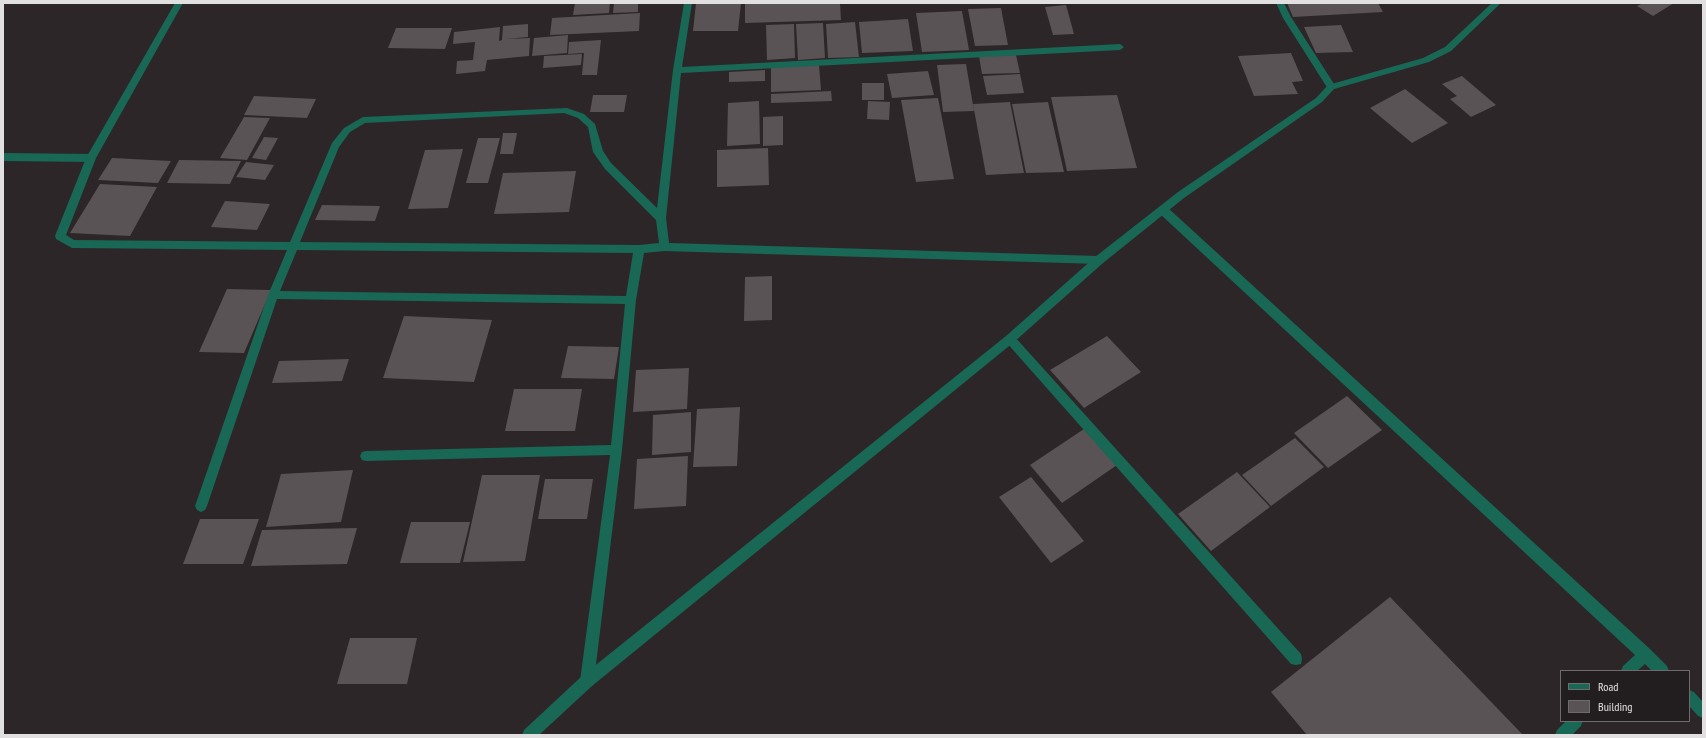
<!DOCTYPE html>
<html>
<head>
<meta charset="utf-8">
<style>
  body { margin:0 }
  #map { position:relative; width:1706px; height:738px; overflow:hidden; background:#2c2628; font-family:"PT Sans Narrow",sans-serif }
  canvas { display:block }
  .frame { position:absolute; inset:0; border:4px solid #e2dfe0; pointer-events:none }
  .legend { position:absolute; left:1560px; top:670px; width:130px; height:52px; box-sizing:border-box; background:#221d1f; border:1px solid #6f6b6c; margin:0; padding:5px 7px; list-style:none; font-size:12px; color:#e2dfe0 }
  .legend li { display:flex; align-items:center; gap:8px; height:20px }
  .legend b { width:20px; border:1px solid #6f6b6c }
</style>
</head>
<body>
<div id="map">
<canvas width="1706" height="738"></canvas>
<div class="frame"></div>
<ul class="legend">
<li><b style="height:5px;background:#196755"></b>Road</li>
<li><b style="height:11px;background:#595355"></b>Building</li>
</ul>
</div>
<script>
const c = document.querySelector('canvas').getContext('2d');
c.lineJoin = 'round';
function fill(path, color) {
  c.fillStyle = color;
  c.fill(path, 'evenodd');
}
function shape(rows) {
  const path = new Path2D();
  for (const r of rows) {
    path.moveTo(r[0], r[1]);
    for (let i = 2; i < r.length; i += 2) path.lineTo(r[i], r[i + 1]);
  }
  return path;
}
fill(shape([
  [575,3,610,3,609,13,573,15],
  [614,3,638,3,638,12,613,13],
  [696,3,741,3,738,31,693,31],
  [745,3,840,3,841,20,745,23],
  [1287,3,1378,3,1383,12,1293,17],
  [1643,3,1674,3,1653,16,1637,6],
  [1066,5,1074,34,1053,35,1045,7],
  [1001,8,1008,45,975,46,968,9],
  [962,11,969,50,922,52,916,13],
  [640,13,639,31,550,35,552,18],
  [908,19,913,51,862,53,859,22],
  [855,22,859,57,828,58,826,24],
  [823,23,825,58,798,60,796,24],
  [528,24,528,37,506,39,530,38,529,56,487,60,485,71,456,74,457,61,473,60,475,42,453,44,454,32,500,27,499,41,502,40,503,26],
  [794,24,795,58,767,60,766,25],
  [1341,25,1353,52,1316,53,1304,27],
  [396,28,452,28,445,49,388,48],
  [568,35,567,53,532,56,534,38],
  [601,40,597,75,582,75,584,53,568,54,569,42],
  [1291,53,1303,81,1292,82,1298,94,1254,96,1238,56],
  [582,54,581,65,543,68,544,56],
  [1016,55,1020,73,982,74,979,56],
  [966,64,974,111,943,112,937,65],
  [819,65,821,90,771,92,771,67],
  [765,70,765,81,729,82,729,72],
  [928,71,934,95,892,98,887,74],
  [1020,74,1024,93,987,95,983,76],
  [1462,76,1496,105,1471,117,1450,99,1457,96,1442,84],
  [862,83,884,83,884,100,862,100],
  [1405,89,1448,123,1412,143,1370,108],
  [831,91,832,101,771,103,771,94],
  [593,95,627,95,624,112,590,112],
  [1117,95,1137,168,1067,171,1051,97],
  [254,96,316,99,307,118,244,115],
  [938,98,954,179,916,182,901,100],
  [759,101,760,144,727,146,728,103],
  [868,101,890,102,889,120,867,119],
  [1010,102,1024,173,986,175,973,104],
  [1048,102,1064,172,1026,173,1012,104],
  [783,116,783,145,763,146,763,117],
  [244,117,270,118,247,160,220,158],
  [503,133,517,133,513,154,500,154],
  [264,137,278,138,266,160,252,158],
  [478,138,500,138,488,183,466,183],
  [768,148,769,185,717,187,717,150],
  [463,149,448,208,408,209,425,150],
  [112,158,171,161,158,183,98,180],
  [179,160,241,161,230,184,167,183],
  [246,162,274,165,265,180,236,177],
  [576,171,569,212,494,214,503,173],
  [100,184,157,187,130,236,70,233],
  [225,201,270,204,257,230,211,227],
  [322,205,380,206,375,221,315,220],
  [772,276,772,320,744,321,745,277],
  [227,289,271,290,244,353,199,352],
  [404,316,492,320,474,382,383,378],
  [1107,336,1141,372,1084,408,1050,370],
  [568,346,619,347,614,379,561,378],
  [349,359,342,381,272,383,279,361],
  [689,368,687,409,633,412,636,370],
  [514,389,582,389,575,431,505,431],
  [1347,396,1382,430,1328,468,1294,433],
  [740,407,737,466,693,467,697,409],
  [691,412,691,452,652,455,653,415],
  [1084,429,1117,465,1062,503,1030,465],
  [1295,438,1324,467,1271,506,1242,475],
  [688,456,686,506,634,509,637,459],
  [353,470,341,522,266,527,281,474],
  [1237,472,1270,507,1211,551,1178,514],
  [482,475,540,475,525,561,463,562],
  [1031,477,1084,541,1051,563,999,497],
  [545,479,593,479,587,519,538,519],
  [200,519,259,519,243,564,183,564],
  [411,522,470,522,460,563,400,563],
  [357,528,347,564,251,566,262,530],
  [1390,597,1523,735,1307,735,1271,692],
  [350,638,417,638,407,684,337,684]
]), '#595355');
fill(shape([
  [3,153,91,154,96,158,91,162,3,161,3,153]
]), '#196755');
fill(shape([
  [175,3,183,3,96,158,66,235,74,240,290,242,332,143,344,128,363,117,567,108,584,114,595,124,603,151,611,163,657,208,673,70,684,3,692,3,682,67,1120,44,1124,47,1120,50,681,73,666,218,669,243,1099,256,1103,257,1104,260,1103,263,1099,264,664,251,644,253,636,300,622,450,594,681,592,686,587,688,582,686,580,681,610,455,366,461,362,460,360,456,362,452,366,451,611,445,625,304,277,299,207,506,205,510,201,512,197,510,195,506,268,295,287,250,72,248,56,239,55,236,86,158,175,3],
  [564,113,578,118,588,127,593,152,605,169,656,220,659,243,639,245,300,242,339,147,350,132,365,123,564,113],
  [297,250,633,253,626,296,280,291,297,250],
  [1276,3,1284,3,1291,17,1336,87,1334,89,1328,89,1283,18,1276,3],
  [1163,206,1167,207,1650,649,1667,666,1669,671,1652,671,1645,664,1637,671,1621,671,1623,666,1635,655,1159,213,1158,210,1159,207,1163,206],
  [1010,334,1014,336,1301,654,1302,659,1301,664,1296,665,1291,664,1006,342,1005,339,1006,336,1010,334],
  [1689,690,1694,692,1703,702,1703,718,1698,716,1689,706,1689,690],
  [1566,721,1583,721,1581,726,1572,735,1555,735,1557,730,1566,721]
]), '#196755');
fill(shape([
  [1492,3,1501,3,1451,51,1429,62,1334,89,1322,102,1184,198,1103,263,1014,342,592,686,539,735,522,735,524,730,582,676,1006,336,1095,257,1178,192,1316,98,1328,85,1423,58,1445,47,1492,3]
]), '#196755');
</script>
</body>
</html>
